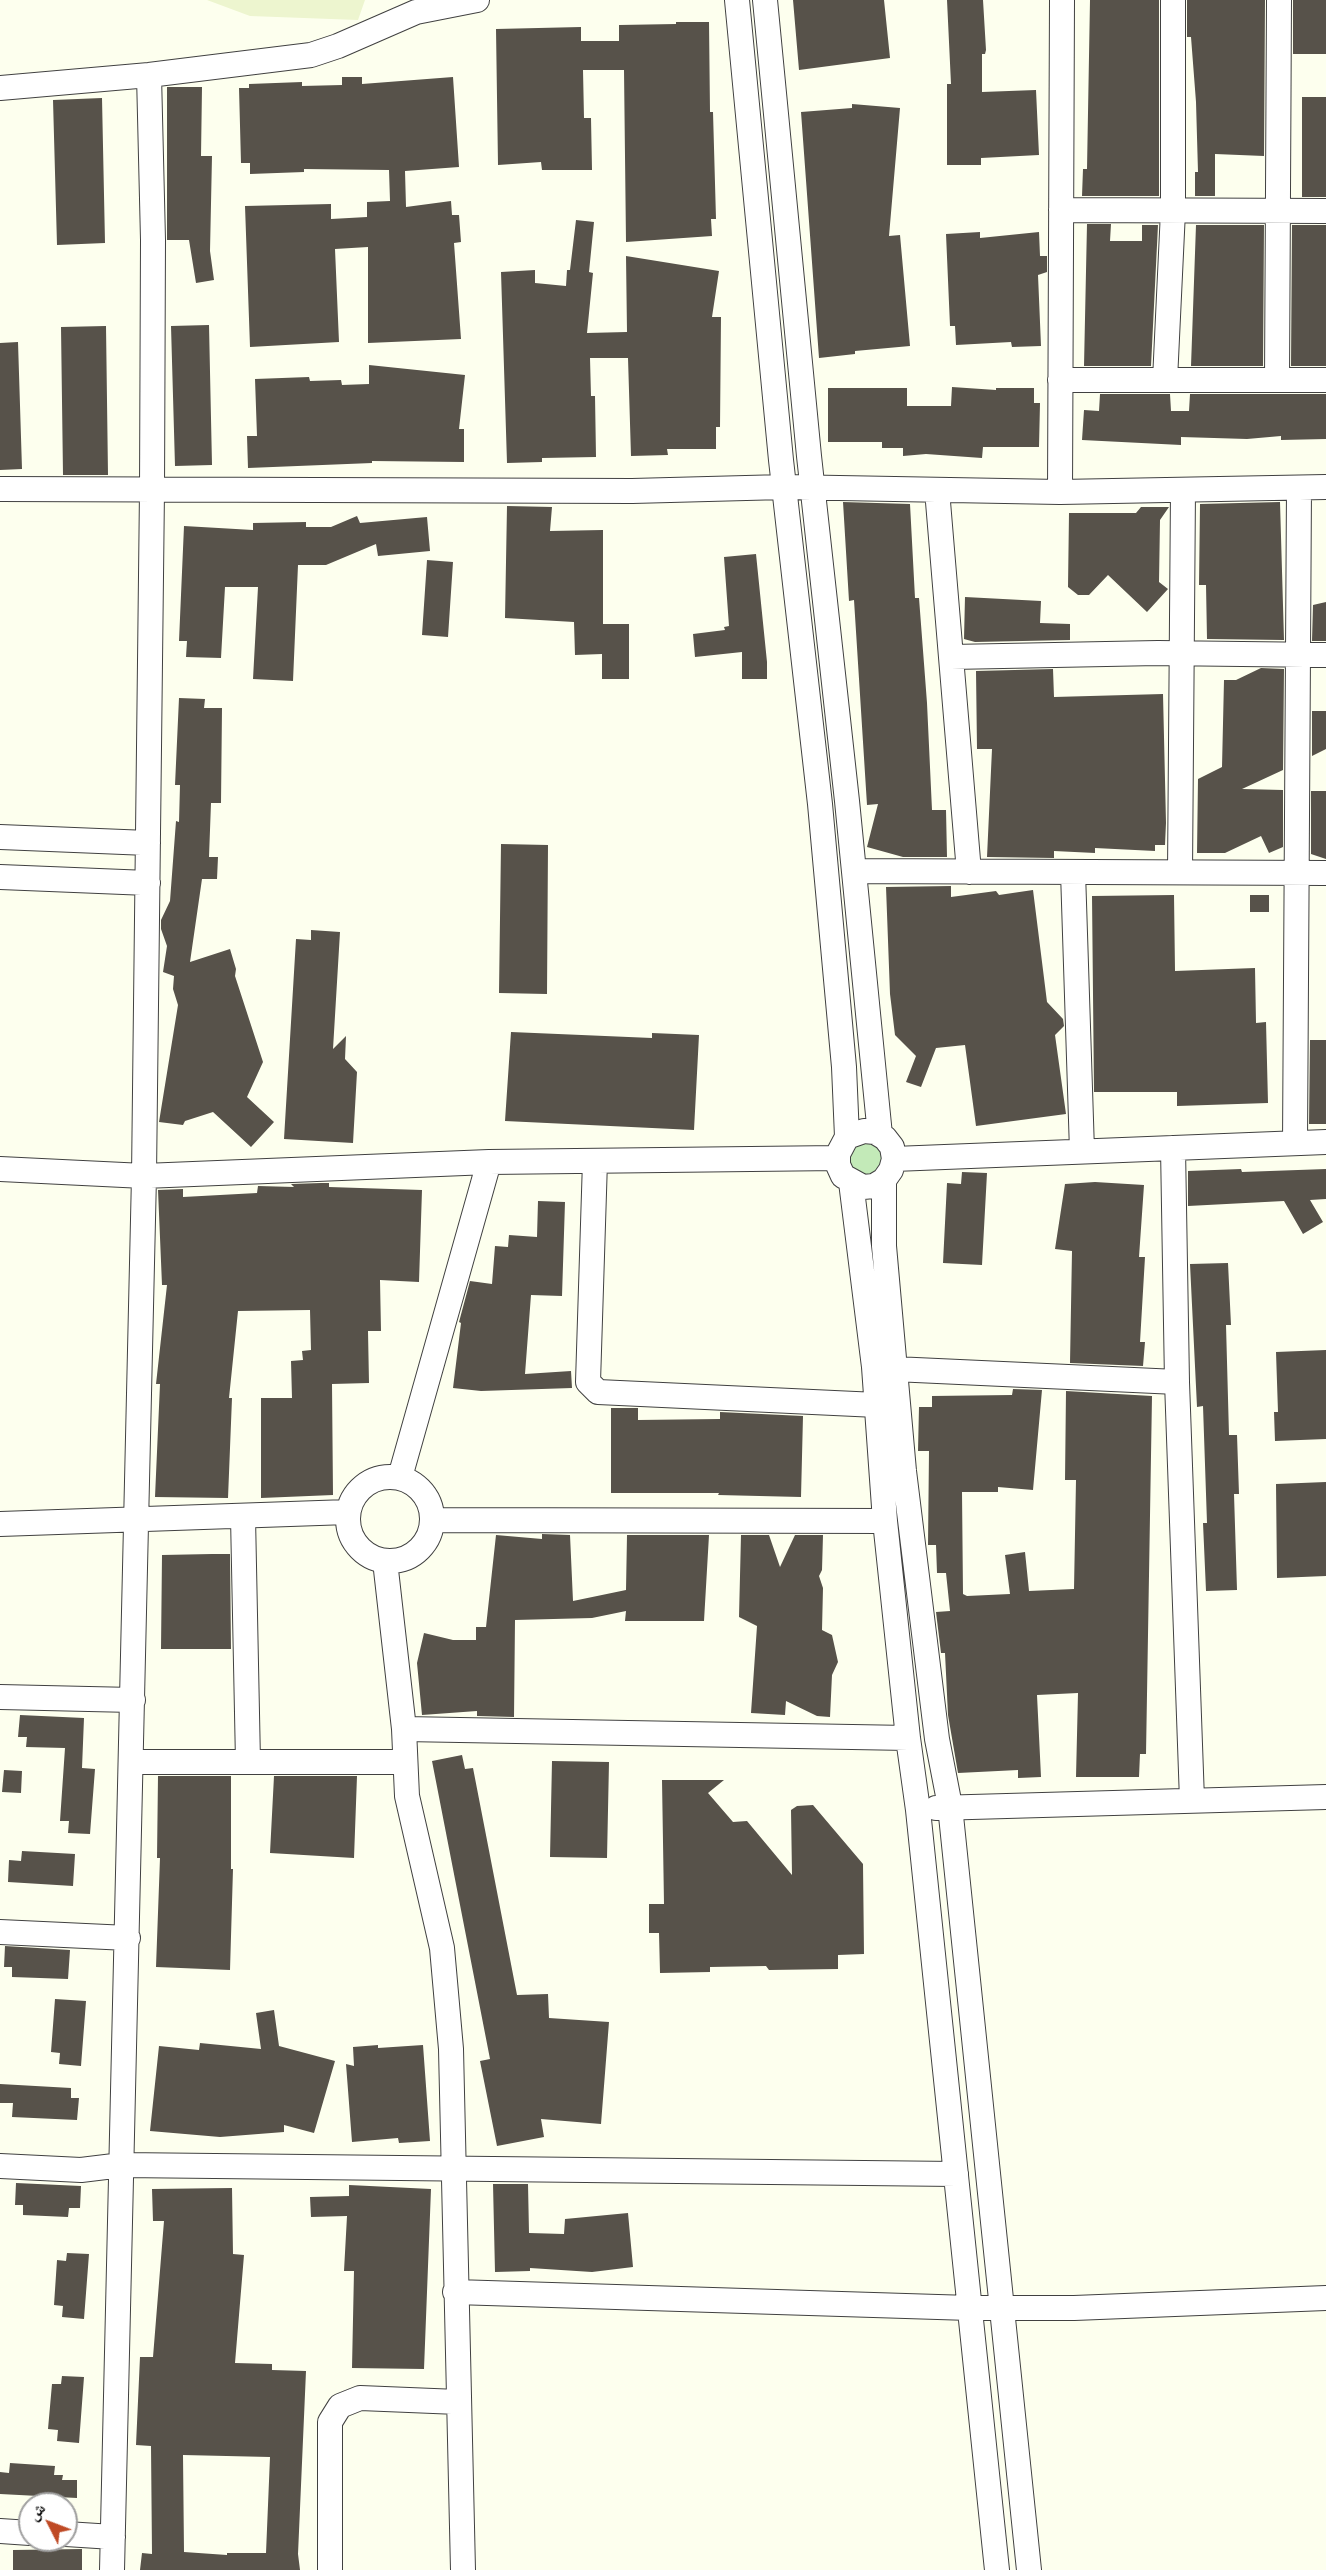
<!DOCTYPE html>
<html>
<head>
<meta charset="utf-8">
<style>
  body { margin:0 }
  #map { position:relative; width:1326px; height:2570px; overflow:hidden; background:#fdffee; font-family:"Noto Serif","Noto Naskh Arabic",serif }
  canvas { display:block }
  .north { position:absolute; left:18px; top:2492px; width:60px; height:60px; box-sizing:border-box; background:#fff; border:2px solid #9f9f9f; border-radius:50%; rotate:312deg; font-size:16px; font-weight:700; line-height:24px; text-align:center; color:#0e0e0e }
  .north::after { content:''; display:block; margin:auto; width:21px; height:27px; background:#bf4a25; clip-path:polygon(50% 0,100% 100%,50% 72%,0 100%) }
</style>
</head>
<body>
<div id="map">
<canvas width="1326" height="2570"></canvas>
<div class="north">ش</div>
</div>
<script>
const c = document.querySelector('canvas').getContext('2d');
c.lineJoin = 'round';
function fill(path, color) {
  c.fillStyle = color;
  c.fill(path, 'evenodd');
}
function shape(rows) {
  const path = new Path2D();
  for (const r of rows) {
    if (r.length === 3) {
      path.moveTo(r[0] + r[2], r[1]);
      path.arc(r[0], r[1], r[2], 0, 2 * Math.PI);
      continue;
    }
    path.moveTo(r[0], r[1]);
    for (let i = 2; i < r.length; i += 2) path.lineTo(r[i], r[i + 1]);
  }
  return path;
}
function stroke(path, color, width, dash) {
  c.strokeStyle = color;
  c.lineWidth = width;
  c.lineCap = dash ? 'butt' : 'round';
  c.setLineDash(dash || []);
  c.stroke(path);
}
fill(shape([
  [207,0,365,0,358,20,250,16]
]), '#edf5cf');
fill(shape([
  [873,1137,888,1159,873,1180,848,1172,846,1147]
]), '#c3eab8');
fill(shape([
  [793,0,884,0,890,58,799,70],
  [947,0,983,0,986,50,985,54,982,54,982,92,1036,90,1039,155,981,158,981,165,947,165,947,84,951,84],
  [1090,0,1159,0,1159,196,1082,196,1083,169,1087,169],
  [1187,0,1265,0,1264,156,1215,154,1215,196,1195,196,1195,172,1198,172,1196,102,1191,37,1187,37],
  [1293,0,1326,0,1326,54,1293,54],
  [676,22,709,22,710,112,713,112,716,219,711,219,712,236,626,242,624,70,583,70,584,118,591,118,592,170,542,170,541,162,498,165,496,29,581,27,581,41,619,41,619,25,676,24],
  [342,77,362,77,362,84,453,77,459,167,405,171,406,207,451,201,452,215,459,215,461,242,454,243,461,339,368,343,368,247,335,249,339,342,250,347,245,206,331,204,331,219,367,217,367,202,390,201,389,170,304,169,304,172,250,174,250,163,241,163,239,88,249,88,249,84,302,82,302,86,342,85],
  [167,87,202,87,201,156,212,156,210,251,214,280,196,283,189,240,167,240],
  [1302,97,1326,97,1326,197,1302,197],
  [102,98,105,243,57,245,53,100],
  [852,104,900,108,889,236,900,235,910,346,855,351,855,354,819,358,801,112,852,108],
  [576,220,594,222,589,272,593,273,587,333,627,332,626,256,719,271,712,317,721,317,720,427,716,427,716,449,667,449,668,455,631,456,628,358,590,358,591,396,595,396,596,457,542,458,542,462,507,463,501,272,535,270,535,283,566,286,567,270,570,270],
  [1087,224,1111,224,1110,241,1142,241,1142,225,1158,225,1151,366,1084,366],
  [1196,225,1264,225,1263,366,1191,366],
  [1292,225,1326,225,1326,366,1291,366],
  [980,232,980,238,1039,232,1040,256,1047,256,1047,272,1038,275,1041,346,1012,347,1011,342,956,345,955,326,950,326,946,234],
  [209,325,212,465,175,466,171,326],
  [106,326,108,475,63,475,61,327],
  [18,342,22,469,0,470,0,343],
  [369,365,465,375,459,429,464,429,464,462,372,461,372,463,248,468,247,436,257,436,255,379,309,377,310,381,341,380,342,385,369,384],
  [952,387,996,390,996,388,1034,388,1034,403,1040,403,1039,447,983,447,982,458,926,454,903,456,903,448,882,448,882,442,828,442,828,388,907,388,907,406,951,406],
  [1100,394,1170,394,1171,411,1189,411,1190,394,1326,394,1326,439,1281,440,1281,436,1247,439,1181,437,1181,445,1082,440,1084,410,1099,411],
  [843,502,910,504,915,598,919,598,927,703,932,810,946,810,947,857,903,857,867,847,878,804,867,805,854,600,849,601],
  [1280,502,1284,640,1207,639,1206,585,1199,585,1200,504],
  [507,506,552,507,550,531,603,530,603,624,629,624,629,679,602,679,602,654,575,655,574,622,505,618],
  [1141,507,1169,507,1160,520,1159,582,1168,589,1147,612,1108,575,1089,595,1078,595,1068,587,1069,513,1136,513],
  [357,516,360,523,427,517,430,551,378,556,376,544,326,565,298,565,293,681,253,679,258,587,225,587,221,658,186,657,187,641,179,641,184,526,253,530,253,523,306,522,306,527,331,527],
  [756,554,767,662,767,679,742,679,742,652,695,657,693,634,725,630,724,627,729,626,724,557],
  [427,560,453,562,448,637,422,635],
  [965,597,1041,601,1040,623,1070,624,1070,640,975,642,964,639],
  [1326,602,1326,641,1312,641,1313,605],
  [1261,668,1284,669,1283,770,1242,789,1283,790,1283,847,1269,853,1261,836,1225,853,1197,853,1198,779,1222,767,1224,680,1236,680],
  [1053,669,1054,697,1163,694,1166,823,1165,845,1155,845,1155,851,1095,848,1095,853,1054,851,1054,858,987,857,992,749,977,749,976,671],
  [179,698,205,699,204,708,222,708,221,803,211,803,209,857,218,857,217,879,202,879,190,962,230,949,236,969,235,976,263,1062,247,1097,274,1122,251,1147,213,1112,185,1121,183,1125,159,1122,178,1005,173,989,174,976,163,972,167,946,161,929,161,920,170,901,176,821,179,822,180,785,175,785],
  [1312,711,1326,711,1326,749,1312,756],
  [1311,791,1326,791,1326,859,1311,854],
  [501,844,548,845,547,994,499,993],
  [951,886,951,897,996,891,999,895,1033,890,1047,1002,1063,1019,1064,1026,1055,1035,1066,1114,976,1126,965,1045,936,1048,921,1087,906,1082,916,1056,895,1035,890,994,886,887],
  [1174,895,1175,971,1255,968,1256,1023,1266,1022,1268,1103,1177,1106,1177,1092,1094,1092,1092,896],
  [1250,895,1269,895,1269,912,1250,912],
  [311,930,340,932,333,1049,346,1036,345,1059,357,1072,353,1143,284,1139,296,939,311,940],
  [511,1032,652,1038,652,1033,699,1035,694,1130,505,1121],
  [1310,1040,1326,1040,1326,1124,1309,1124],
  [1241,1169,1242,1172,1326,1169,1326,1199,1310,1200,1323,1222,1303,1234,1284,1201,1188,1206,1188,1171],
  [962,1172,987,1173,982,1265,943,1263,947,1183,961,1184],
  [1095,1182,1144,1185,1139,1257,1145,1257,1140,1342,1145,1342,1143,1366,1070,1363,1072,1251,1055,1249,1065,1184],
  [321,1183,329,1183,329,1187,422,1190,419,1282,380,1280,381,1331,368,1331,369,1383,332,1384,333,1495,261,1498,261,1398,292,1398,291,1361,303,1360,302,1351,311,1350,310,1310,238,1311,229,1398,232,1398,228,1498,155,1497,160,1384,156,1384,167,1285,162,1285,158,1190,183,1189,183,1197,257,1193,258,1186,294,1187,291,1184],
  [538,1201,565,1202,562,1296,531,1295,525,1374,571,1371,572,1388,481,1391,453,1388,461,1323,459,1322,470,1281,492,1284,495,1246,508,1247,509,1235,537,1237],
  [1228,1263,1231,1325,1226,1325,1229,1435,1237,1435,1239,1494,1234,1494,1237,1590,1206,1591,1203,1523,1207,1523,1203,1406,1197,1407,1190,1264],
  [1326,1350,1326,1439,1275,1441,1274,1412,1278,1412,1276,1352],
  [1013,1389,1042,1390,1033,1490,998,1487,998,1492,962,1492,963,1594,967,1596,1010,1594,1005,1555,1025,1552,1029,1591,1074,1589,1076,1480,1065,1480,1066,1391,1152,1396,1146,1754,1140,1754,1139,1777,1076,1777,1078,1693,1037,1695,1041,1777,1018,1778,1018,1770,958,1773,948,1715,945,1653,941,1653,936,1612,950,1611,946,1573,937,1573,936,1545,928,1545,929,1451,918,1451,919,1407,932,1407,932,1396,1012,1395],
  [611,1408,638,1408,638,1420,720,1419,720,1412,803,1416,801,1497,718,1495,719,1493,611,1493],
  [1326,1482,1326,1576,1277,1578,1276,1484],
  [542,1534,570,1535,573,1601,626,1590,627,1535,709,1535,704,1621,625,1621,626,1611,592,1618,515,1620,514,1717,477,1716,477,1711,422,1715,417,1663,424,1633,453,1640,476,1640,476,1627,486,1627,496,1535,542,1539],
  [741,1535,769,1535,780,1567,795,1535,823,1535,822,1570,819,1576,823,1588,822,1630,832,1635,838,1662,832,1675,830,1717,817,1716,786,1701,785,1715,751,1713,757,1626,739,1617],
  [212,1554,230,1554,231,1649,161,1649,162,1555],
  [20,1715,84,1718,82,1768,95,1769,90,1834,68,1833,69,1821,60,1821,65,1748,26,1747,27,1737,18,1737],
  [462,1755,465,1769,473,1768,517,1995,548,1994,549,2018,609,2022,601,2124,541,2119,544,2137,497,2146,480,2061,490,2059,432,1761],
  [552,1761,609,1762,607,1858,550,1857],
  [4,1770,22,1771,21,1793,2,1792],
  [158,1776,231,1776,231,1869,233,1869,230,1970,156,1967,160,1858,157,1858],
  [274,1776,357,1776,354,1858,270,1853],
  [662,1780,724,1780,708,1793,733,1822,747,1821,792,1875,791,1810,797,1806,813,1805,863,1864,864,1954,838,1955,838,1969,769,1970,766,1966,710,1967,710,1972,660,1973,659,1933,649,1933,649,1904,664,1904],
  [22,1851,75,1854,73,1886,8,1882,9,1860,21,1861],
  [5,1946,70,1950,68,1979,12,1977,12,1967,4,1967],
  [55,1999,86,2001,81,2066,59,2064,60,2053,51,2052],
  [274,2010,279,2046,335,2061,314,2133,284,2125,284,2132,220,2137,150,2131,159,2046,199,2050,200,2043,261,2049,256,2013],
  [378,2045,378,2048,423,2045,430,2141,399,2143,398,2138,352,2142,346,2064,354,2066,353,2047],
  [0,2084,71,2088,71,2098,79,2098,77,2120,12,2117,13,2103,0,2103],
  [16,2183,81,2186,80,2208,69,2208,68,2217,23,2215,23,2205,15,2205],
  [493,2184,528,2184,529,2233,564,2234,565,2219,628,2213,633,2267,592,2272,530,2268,530,2271,495,2272],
  [349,2185,431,2189,424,2369,352,2368,354,2271,344,2271,347,2216,311,2217,310,2197,349,2196],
  [232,2188,233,2254,244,2255,235,2363,272,2364,272,2370,306,2371,298,2554,300,2570,140,2570,142,2553,152,2554,151,2446,136,2445,140,2357,153,2357,164,2221,153,2221,152,2189],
  [183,2455,270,2457,266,2553,227,2553,227,2555,184,2552],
  [67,2253,89,2254,84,2319,62,2317,63,2306,54,2305,57,2260,66,2261],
  [62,2376,84,2377,79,2443,57,2441,58,2430,48,2429,52,2384,61,2384],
  [10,2463,55,2466,54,2475,63,2475,62,2480,77,2480,77,2498,0,2494,0,2472,9,2473],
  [82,2549,82,2570,13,2570,13,2550]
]), '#57524a');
const street = shape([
  [737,0,781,460,820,804,844,1067,847,1137],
  [765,0,809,456,847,801,880,1135],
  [0,88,149,75,311,55,338,46,416,12,477,0],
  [1061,210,1326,211],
  [1060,380,1326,380],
  [1165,380,1173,211,1173,0],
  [1277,380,1279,0],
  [0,489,632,491,784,487,1060,492,1326,487],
  [937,490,969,872],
  [1060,492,1062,0],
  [951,657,1158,653,1326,655],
  [0,837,148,843],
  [854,871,1326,873],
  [1073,872,1082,1151],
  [1180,872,1183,490],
  [0,877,148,883],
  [1295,1143,1299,488],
  [1173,1148,1177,1382,1192,1800],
  [894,1159,1326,1142],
  [595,1161,588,1382,598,1392,877,1405],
  [0,1169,144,1176,489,1162,838,1158],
  [884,1180,874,1186,863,1187,843,1176,838,1165,838,1154,847,1137,864,1131,875,1132,885,1138,892,1147,894,1159,891,1170,884,1180,884,1246,904,1471,937,1739,950,1806,1029,2570],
  [851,1182,874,1367,885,1521,908,1738,918,1810,997,2570],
  [894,1369,1177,1382],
  [390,1519,42],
  [400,1477,489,1162],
  [243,1517,248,1762],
  [433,1520,885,1521],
  [0,1524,348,1512],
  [385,1561,404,1729,407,1796,442,1948,451,2049,463,2570],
  [0,1697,133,1700],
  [404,1729,908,1738],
  [132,1762,405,1762],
  [936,1808,1326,1797],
  [0,1932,128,1938],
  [0,2166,81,2170,122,2165,956,2174],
  [455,2292,970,2308,1074,2308,1326,2298],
  [0,2531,30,2533],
  [66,2534,113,2537],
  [112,2570,144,1176,152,490,153,240,149,75],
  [330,2570,330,2422,340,2406,360,2398,458,2402]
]);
stroke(street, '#414141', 26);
stroke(street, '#fff', 24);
</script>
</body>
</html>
